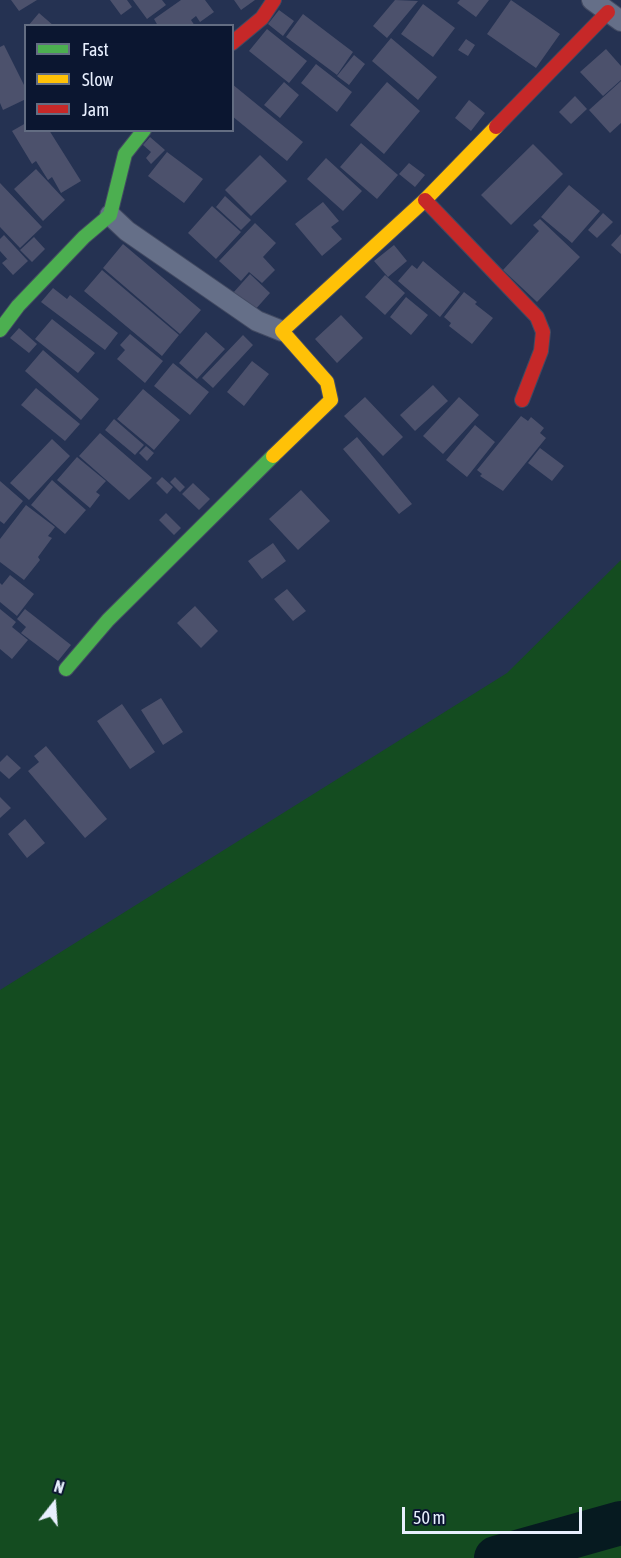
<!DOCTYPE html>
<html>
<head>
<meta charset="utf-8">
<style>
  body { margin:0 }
  #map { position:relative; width:621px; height:1558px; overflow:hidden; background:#253252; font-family:"Asap Condensed",sans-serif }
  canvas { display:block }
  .legend { position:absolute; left:24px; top:24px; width:210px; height:108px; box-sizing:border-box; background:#0b1630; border:2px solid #636d82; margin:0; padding:8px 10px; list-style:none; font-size:18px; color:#e8effe }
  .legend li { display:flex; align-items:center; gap:12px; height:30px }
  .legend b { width:30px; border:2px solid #636d82 }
  .north { position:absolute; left:24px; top:1474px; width:60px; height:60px; -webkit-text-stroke:4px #0b1630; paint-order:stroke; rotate:17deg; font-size:16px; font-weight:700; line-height:24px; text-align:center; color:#e8effe }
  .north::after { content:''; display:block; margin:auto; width:21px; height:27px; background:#e8effe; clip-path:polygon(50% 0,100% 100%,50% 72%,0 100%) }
  .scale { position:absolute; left:402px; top:1507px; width:180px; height:27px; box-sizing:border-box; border:3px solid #e8effe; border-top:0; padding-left:8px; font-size:18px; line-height:21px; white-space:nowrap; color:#e8effe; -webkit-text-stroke:4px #0b1630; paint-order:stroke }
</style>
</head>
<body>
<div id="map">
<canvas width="621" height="1558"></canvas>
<ul class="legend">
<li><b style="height:8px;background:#4caf50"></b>Fast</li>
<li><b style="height:8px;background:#ffc107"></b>Slow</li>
<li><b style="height:8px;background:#c62828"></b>Jam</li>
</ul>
<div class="north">N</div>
<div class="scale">50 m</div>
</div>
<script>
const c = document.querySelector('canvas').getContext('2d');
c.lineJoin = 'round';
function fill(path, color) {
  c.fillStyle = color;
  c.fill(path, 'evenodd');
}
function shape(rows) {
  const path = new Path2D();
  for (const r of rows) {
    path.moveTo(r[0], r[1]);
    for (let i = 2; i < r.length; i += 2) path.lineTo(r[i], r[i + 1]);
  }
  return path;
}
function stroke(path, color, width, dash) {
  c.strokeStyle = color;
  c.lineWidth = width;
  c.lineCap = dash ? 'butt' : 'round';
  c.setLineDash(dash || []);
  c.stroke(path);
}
fill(shape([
  [621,560,621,1558,0,1558,0,990,507,673]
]), '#144c20');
stroke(shape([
  [496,1558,621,1523]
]), '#061a20', 44);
fill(shape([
  [11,0,37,0,19,11],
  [110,0,127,0,132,7,121,15],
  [133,0,162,0,166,5,147,19],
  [181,0,205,0,214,12,200,22,196,16,191,20,195,26,158,26,154,19],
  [234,0,255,0,241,10],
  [395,0,418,1,387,38,373,26],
  [460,0,489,0,476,17,457,3],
  [511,0,560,34,536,68,487,34],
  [423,4,455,28,433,57,401,34],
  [279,10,294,21,283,36,268,24],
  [39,13,54,26,28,26],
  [303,14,353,52,337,75,286,37],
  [267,29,307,61,289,83,249,51],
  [391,38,437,77,418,100,372,61],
  [466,39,475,45,468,56,458,50],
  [4,45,26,89,26,99,3,110,0,103,0,47],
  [606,49,621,66,621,80,603,96,580,72],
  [354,55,365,64,349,85,337,76],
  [316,64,352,92,337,112,301,83],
  [621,81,621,123,610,133,589,110],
  [284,82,299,95,280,118,264,105],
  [387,82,420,111,384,154,350,125],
  [232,84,303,142,287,161,232,116],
  [575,96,587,109,571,124,559,112],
  [469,100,485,113,471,131,455,118],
  [26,123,26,130,49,130,81,181,61,193,52,177,48,180,36,161,32,164,12,131],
  [150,137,165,150,151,164,146,158,151,152,143,145],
  [361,143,398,175,377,199,340,167],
  [533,144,563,174,511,225,481,195],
  [167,152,203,179,184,203,148,176],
  [260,155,287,181,251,216,225,190],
  [326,158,362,191,343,211,307,179],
  [409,163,425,175,415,187,399,174],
  [36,169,65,200,43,221,14,189],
  [0,183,42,227,20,248,0,227],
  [569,185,600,211,572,243,541,217],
  [225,196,251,220,241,230,216,207],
  [323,202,339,221,331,227,342,239,322,256,295,224],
  [212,206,241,232,216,259,188,233],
  [603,213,613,222,597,238,588,230],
  [540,219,580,257,537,302,503,270,539,231,533,225],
  [255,223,276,243,263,257,275,270,262,283,249,272,241,281,219,261],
  [621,234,621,254,611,245],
  [4,235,28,261,13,275,2,263,7,259,9,261,0,251,0,239],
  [34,237,45,249,32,262,20,250],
  [123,244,201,310,180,334,103,268],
  [394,245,407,261,388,277,374,261],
  [423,261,460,292,440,317,398,281,412,265,417,269],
  [102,270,179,335,162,356,84,291],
  [250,274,270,293,254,311,233,293],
  [385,275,405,293,385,315,365,297],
  [53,288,67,299,70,295,118,333,105,350,41,302],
  [464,292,477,302,475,304,493,318,472,344,449,326,451,323,444,317],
  [406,297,428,315,411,335,390,317],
  [341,315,363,338,337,363,315,339],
  [52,319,95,353,78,373,35,339],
  [19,328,37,344,29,353,10,338],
  [206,332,225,349,197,379,179,363],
  [130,334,163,361,145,383,117,359,125,350,120,345],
  [243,335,253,345,213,388,202,378],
  [43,350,99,399,81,420,25,371],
  [252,361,269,374,244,406,227,392],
  [173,363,209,392,190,415,154,386],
  [433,385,448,401,415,431,400,415],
  [36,388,80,424,65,441,21,405],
  [143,389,180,420,154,450,117,419],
  [365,397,403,437,383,456,344,416],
  [459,397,479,415,443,454,423,436],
  [521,416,528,421,531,417,544,428,540,433,546,438,503,491,480,476,482,474,477,470],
  [114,419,144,445,135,455,105,430],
  [475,425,495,442,467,477,446,460],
  [100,433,152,478,129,500,79,456],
  [357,437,412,504,399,514,343,449],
  [52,439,70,456,29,500,10,483],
  [146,446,154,453,147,461,139,453],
  [540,448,564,466,552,481,528,463],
  [77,457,106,481,96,492,100,495,90,508,57,480],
  [162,477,173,487,167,494,156,483],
  [175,477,185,487,180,492,170,482],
  [52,480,86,510,65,534,31,505],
  [0,481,23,501,4,524,0,521],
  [193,483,210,499,199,510,182,494],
  [301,490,330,521,298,550,269,519],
  [26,505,55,527,48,536,52,538,38,557,40,560,24,580,0,562,0,539],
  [166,513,181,528,174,535,159,520],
  [273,543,286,561,262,579,248,561],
  [10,575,34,594,17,616,0,602,0,583,2,585],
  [287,589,306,611,293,621,274,599],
  [195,606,218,631,201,648,177,623],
  [0,609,16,622,12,627,28,640,12,659,0,649],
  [25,609,71,645,58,661,21,633,26,627,17,619],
  [161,698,183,732,163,745,141,710],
  [122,704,155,752,130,769,97,721],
  [46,746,107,819,85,838,28,771,39,762,34,756],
  [7,755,21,768,9,779,0,771,0,762],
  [0,797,11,808,0,818],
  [25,819,45,843,27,858,8,834]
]), '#4c516c');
const street = shape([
  [592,0,621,21],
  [110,215,127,231,257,321,282,331]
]);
const fast = shape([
  [0,330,18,306,84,237,110,215,125,154,144,130],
  [66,669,108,620,273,456]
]);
const slow = shape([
  [273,456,331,400,327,382,282,331,425,200,496,127]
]);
const jam = shape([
  [232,43,262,18,274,0],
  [496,127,608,12],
  [425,200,537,317,543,332,541,351,522,400]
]);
stroke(street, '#424a62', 22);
stroke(fast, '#424a62', 16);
stroke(slow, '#424a62', 16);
stroke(jam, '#424a62', 16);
stroke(street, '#656f88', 20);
stroke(fast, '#4caf50', 14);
stroke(slow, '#ffc107', 14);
stroke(jam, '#c62828', 14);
</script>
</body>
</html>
